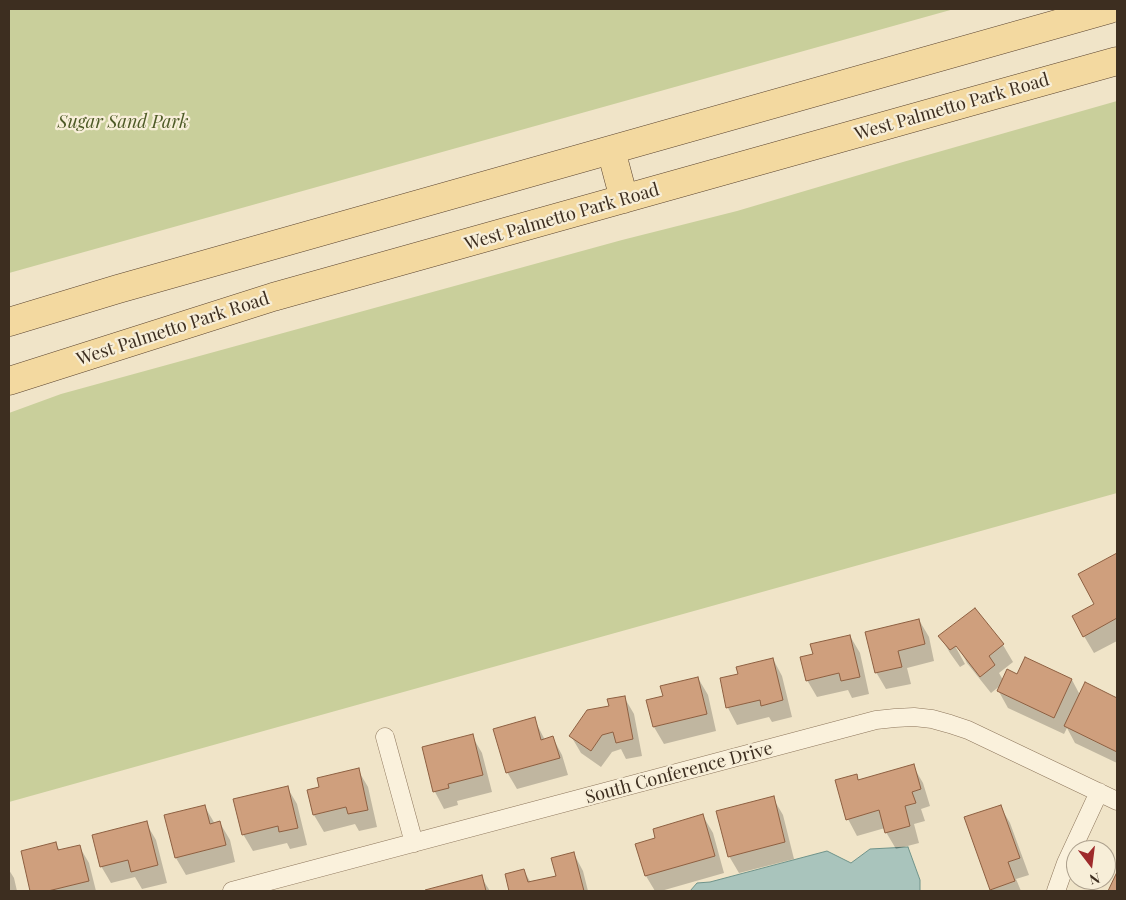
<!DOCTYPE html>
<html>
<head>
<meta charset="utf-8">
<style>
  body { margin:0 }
  #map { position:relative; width:1126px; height:900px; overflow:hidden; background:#f0e4c8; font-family:"Playfair Display",serif }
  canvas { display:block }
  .frame { position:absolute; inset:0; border:10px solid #3d2e20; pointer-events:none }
  .north { position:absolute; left:1066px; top:840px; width:50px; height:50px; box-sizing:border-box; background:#f7eed8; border:1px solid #ada18e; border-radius:50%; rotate:165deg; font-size:14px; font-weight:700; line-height:20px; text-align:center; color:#3d2e20 }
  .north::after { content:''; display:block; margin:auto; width:18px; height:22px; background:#9e2a2b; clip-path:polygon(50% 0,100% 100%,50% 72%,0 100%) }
</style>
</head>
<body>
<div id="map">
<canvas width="1126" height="900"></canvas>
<div class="frame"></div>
<div class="north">N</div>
</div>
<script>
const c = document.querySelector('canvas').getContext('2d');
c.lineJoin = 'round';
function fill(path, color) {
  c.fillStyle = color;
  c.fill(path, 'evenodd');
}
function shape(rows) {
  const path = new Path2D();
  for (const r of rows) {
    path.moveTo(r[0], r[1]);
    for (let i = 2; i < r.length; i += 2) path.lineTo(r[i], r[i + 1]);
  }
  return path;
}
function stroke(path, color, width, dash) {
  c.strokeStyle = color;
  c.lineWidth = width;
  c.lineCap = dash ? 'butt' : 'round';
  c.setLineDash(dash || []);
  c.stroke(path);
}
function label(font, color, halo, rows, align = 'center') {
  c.font = font + ' "Playfair Display",serif';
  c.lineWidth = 4.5;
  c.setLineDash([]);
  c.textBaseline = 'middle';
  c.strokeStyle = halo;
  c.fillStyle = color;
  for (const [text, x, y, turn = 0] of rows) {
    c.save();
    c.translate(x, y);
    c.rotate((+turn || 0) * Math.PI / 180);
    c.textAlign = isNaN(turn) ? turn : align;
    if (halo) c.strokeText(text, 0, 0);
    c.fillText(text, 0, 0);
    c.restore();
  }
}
fill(shape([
  [9,9,954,9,9,273],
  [1117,101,1117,493,9,802,9,413,61,394,622,240,737,211,903,162]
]), '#c9cf9b');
const water = shape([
  [908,847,920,880,920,891,690,891,697,883,710,882,827,851,851,863,870,849,908,847]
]);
fill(water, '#a9c4bc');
stroke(water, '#6f938a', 1);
fill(shape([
  [1117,554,1117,641,1094,653,1084,636,1095,604,1079,575],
  [919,620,929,637,934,661,907,668,911,684,886,689,876,672],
  [850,636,860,653,869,694,852,698,848,690,817,697,807,680,814,655],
  [940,636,1003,645,1013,662,999,673,1003,680,1017,675,1072,680,1080,695,1086,684,1117,699,1117,763,1075,743,1067,728,1064,734,1008,708,998,690,1001,685,991,693,967,663,958,646,955,646,965,664,960,667,950,653],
  [773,659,782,676,792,717,772,722,769,717,737,725,728,708,739,675],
  [698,678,708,695,716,731,664,744,654,727,648,701,664,697],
  [624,697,634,714,642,756,626,759,621,749,612,752,601,767,581,753,571,736],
  [534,719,545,740,553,738,562,755,568,775,517,789,507,772],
  [472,736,482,753,492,792,457,801,458,805,444,809,435,792,424,748],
  [913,766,923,783,930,806,921,809,925,821,914,824,919,843,896,849,886,832,885,828,857,836,848,819,856,775,859,781],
  [358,770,368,787,377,827,359,831,355,824,324,832,314,815,320,788],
  [287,787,297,804,307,845,290,849,287,843,253,851,243,834],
  [773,798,783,815,794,859,739,873,729,856],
  [1000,806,1010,823,1029,875,1016,879,1021,891,993,891,992,889],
  [205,807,215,824,220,823,230,840,235,862,186,875,176,858],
  [703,816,713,833,724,873,661,891,655,891,646,876,657,839],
  [146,823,156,840,167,883,142,889,135,877,111,883,101,866],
  [56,844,60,851,79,846,89,863,96,891,32,891,22,852],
  [574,854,583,871,588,891,510,891,506,875,524,871,531,883,557,876],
  [9,870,14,878,17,891,9,891],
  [481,877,490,891,426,891]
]), '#0003');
const building = shape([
  [1117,553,1117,618,1083,637,1072,616,1094,604,1078,574,1117,553],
  [975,608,1004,644,989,656,995,665,980,677,956,646,950,650,938,636,975,608],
  [919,619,925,644,898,651,902,667,875,673,865,632,919,619],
  [850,635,860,677,841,681,839,673,806,681,800,657,813,654,810,644,850,635],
  [1025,657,1072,679,1054,718,997,691,1007,669,1017,674,1025,657],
  [773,658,783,700,761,706,760,700,726,708,720,678,738,674,736,667,773,658],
  [698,677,707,714,653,727,646,700,663,696,660,686,698,677],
  [1085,682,1117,698,1117,752,1064,726,1085,682],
  [625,696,633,739,616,743,613,732,602,735,591,751,569,736,587,710,609,706,607,699,625,696],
  [535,717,541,740,553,736,560,758,506,773,493,729,535,717],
  [473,734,483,775,448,784,449,788,433,792,422,747,473,734],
  [914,764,921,789,912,792,916,803,905,806,910,826,885,833,879,810,846,820,835,780,857,774,858,780,914,764],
  [359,768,368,810,348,814,346,807,313,815,307,790,319,787,317,778,359,768],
  [288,786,298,828,279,832,278,826,242,835,233,799,288,786],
  [774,796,785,842,728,857,716,811,774,796],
  [205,805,210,824,220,821,226,845,175,858,164,815,205,805],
  [1001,805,1020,858,1008,862,1015,881,990,890,964,817,1001,805],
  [703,814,715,856,645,876,635,844,655,838,653,829,703,814],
  [147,821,158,865,131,872,128,860,100,867,92,835,147,821],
  [56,842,58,850,80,845,89,881,48,891,30,891,21,851,56,842],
  [574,852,584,891,509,891,505,874,524,869,528,882,556,876,551,858,574,852],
  [1117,872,1117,891,1108,891,1117,872],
  [482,875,486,891,425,891,425,890,482,875]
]);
fill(building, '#cf9f7d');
stroke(building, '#8d5f41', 1);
const street = shape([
  [385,737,414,843],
  [232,891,876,720,895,718,914,717,932,719,950,724,968,730,1117,801],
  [1056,891,1066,863,1099,792]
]);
const primary = shape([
  [611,150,624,199],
  [9,322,118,289,1110,9],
  [9,381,273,297,966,103,1117,61]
]);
stroke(street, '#8d765c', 19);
stroke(primary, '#5b4430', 29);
stroke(street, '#faf1dc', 18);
stroke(primary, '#f3d9a0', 28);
label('18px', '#3d2e20', '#f7eed8', [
  ["West Palmetto Park Road",952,107,-16],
  ["West Palmetto Park Road",562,217,-16],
  ["West Palmetto Park Road",173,329,-18],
  ["South Conference Drive",679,773,-15]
]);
label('italic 18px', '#4d5a26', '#f7eed8', [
  ["Sugar Sand Park",123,122]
]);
</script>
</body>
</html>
